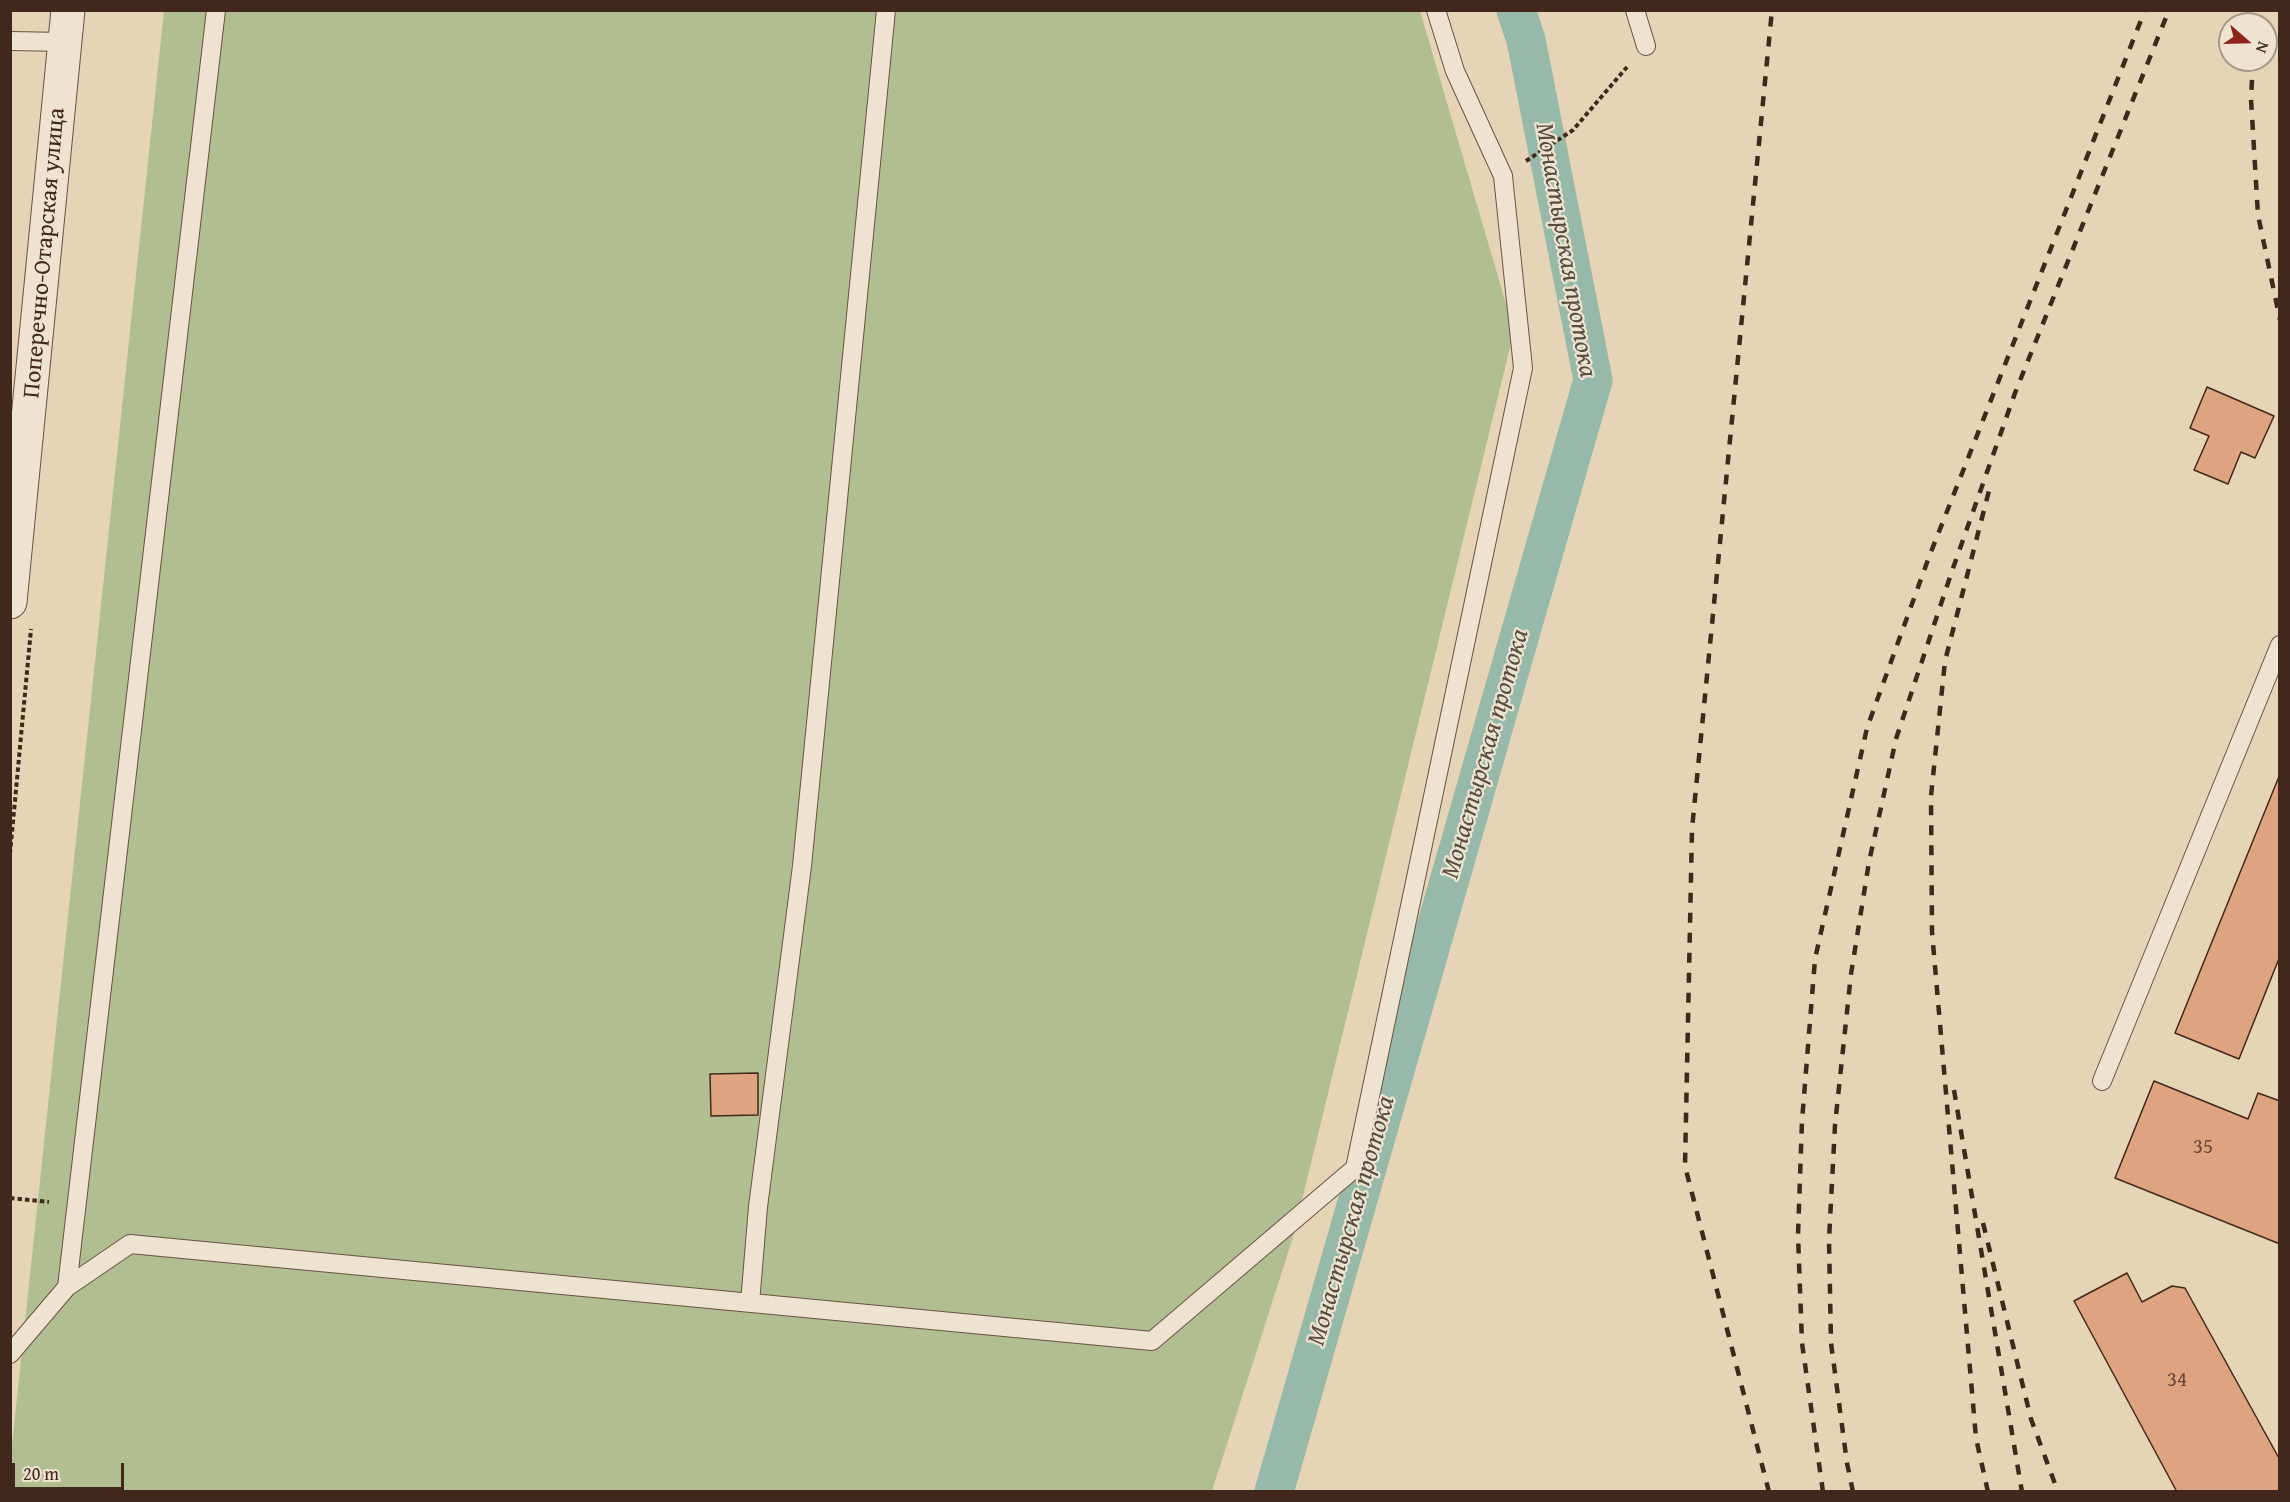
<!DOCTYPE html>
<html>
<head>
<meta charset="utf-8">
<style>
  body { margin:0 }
  #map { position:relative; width:2290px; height:1502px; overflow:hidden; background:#e5d4b6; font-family:"Gentium Book Plus",serif }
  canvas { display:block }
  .frame { position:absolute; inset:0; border:12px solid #42271d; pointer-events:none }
  .north { position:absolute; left:2218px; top:12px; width:60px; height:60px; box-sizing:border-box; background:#eee3d0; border:2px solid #a99888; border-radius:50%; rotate:110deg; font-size:16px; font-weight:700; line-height:24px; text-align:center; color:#42271d }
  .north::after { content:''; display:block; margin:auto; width:21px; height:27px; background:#8f2418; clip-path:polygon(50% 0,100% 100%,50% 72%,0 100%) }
  .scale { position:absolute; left:12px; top:1463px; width:112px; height:27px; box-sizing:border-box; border:3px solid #42271d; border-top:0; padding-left:8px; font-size:18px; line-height:21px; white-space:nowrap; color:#42271d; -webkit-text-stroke:4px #eee3d0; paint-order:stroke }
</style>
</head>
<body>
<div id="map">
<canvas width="2290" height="1502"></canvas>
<div class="frame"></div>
<div class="north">N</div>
<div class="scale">20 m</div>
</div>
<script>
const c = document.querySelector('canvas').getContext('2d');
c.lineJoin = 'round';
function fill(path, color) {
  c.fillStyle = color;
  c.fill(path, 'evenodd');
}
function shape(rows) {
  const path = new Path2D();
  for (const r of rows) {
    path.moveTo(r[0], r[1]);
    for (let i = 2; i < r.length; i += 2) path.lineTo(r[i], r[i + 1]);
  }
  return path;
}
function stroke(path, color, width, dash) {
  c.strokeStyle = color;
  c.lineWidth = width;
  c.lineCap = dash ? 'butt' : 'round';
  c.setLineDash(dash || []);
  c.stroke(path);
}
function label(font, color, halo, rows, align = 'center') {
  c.font = font + ' "Gentium Book Plus",serif';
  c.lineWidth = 4.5;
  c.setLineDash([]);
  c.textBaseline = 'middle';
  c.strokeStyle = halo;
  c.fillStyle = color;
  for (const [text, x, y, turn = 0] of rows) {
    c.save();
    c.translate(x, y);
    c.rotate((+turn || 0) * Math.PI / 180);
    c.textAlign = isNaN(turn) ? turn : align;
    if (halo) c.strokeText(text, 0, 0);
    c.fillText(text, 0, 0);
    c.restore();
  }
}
fill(shape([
  [164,11,1420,11,1514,331,1293,1237,1212,1491,11,1492,11,1454]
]), '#b0be92');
stroke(shape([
  [1274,1492,1593,380,1526,40,1516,10]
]), '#96b9a9', 39);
const building = shape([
  [2207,387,2274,416,2255,458,2241,452,2228,484,2194,470,2209,436,2190,428,2207,387],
  [2280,774,2280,956,2239,1059,2175,1033,2280,774],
  [758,1073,758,1115,711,1116,710,1074,758,1073],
  [2154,1081,2248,1119,2258,1093,2280,1101,2280,1244,2115,1178,2154,1081],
  [2127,1273,2142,1302,2172,1286,2185,1288,2280,1460,2280,1492,2177,1492,2074,1301,2127,1273]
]);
fill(building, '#dea480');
stroke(building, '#42271d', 1.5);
const lane = shape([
  [1635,10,1646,46],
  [10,41,65,42],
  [2102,1081,2280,645],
  [67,1287,216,10],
  [750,1303,758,1207,802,866,886,10],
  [10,1354,67,1287,130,1244,1152,1341,1355,1168,1523,368,1503,176,1455,71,1436,10]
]);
const street = shape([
  [10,602,68,10]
]);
stroke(lane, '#6b5243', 20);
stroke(street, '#6b5243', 35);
stroke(shape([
  [1526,161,1573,130,1627,67],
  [10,854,31,629],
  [10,1198,49,1202]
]), '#42271d', 4, [4.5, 3]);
stroke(lane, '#eee3d0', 18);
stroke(street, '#eee3d0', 33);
stroke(shape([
  [2255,24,2255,10],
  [2253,60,2251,99,2258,215,2280,320],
  [1954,1090,2022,1492],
  [1983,1223,2031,1419,2058,1492],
  [1769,1492,1685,1166,1692,829,1772,10],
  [1823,1492,1802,1343,1798,1235,1802,1121,1815,959,1867,728,1929,557,2145,10],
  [1853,1492,1847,1463,1831,1343,1829,1240,1835,1125,1851,974,1869,862,1896,739,1952,571,2015,393,2169,10],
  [1988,1492,1976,1438,1932,932,1931,796,1945,661,1991,483]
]), '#42271d', 4.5, [10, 10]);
label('21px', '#694636', null, [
  ["35",2203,1148],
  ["34",2177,1381]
]);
label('24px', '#42271d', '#eee3d0', [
  ["Поперечно-Отарская улица",45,253,-85]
]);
label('italic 26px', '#574c40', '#eee3d0', [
  ["Монастырская протока",1565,250,80],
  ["Монастырская протока",1486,754,-74],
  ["Монастырская протока",1352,1221,-74]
]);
</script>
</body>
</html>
